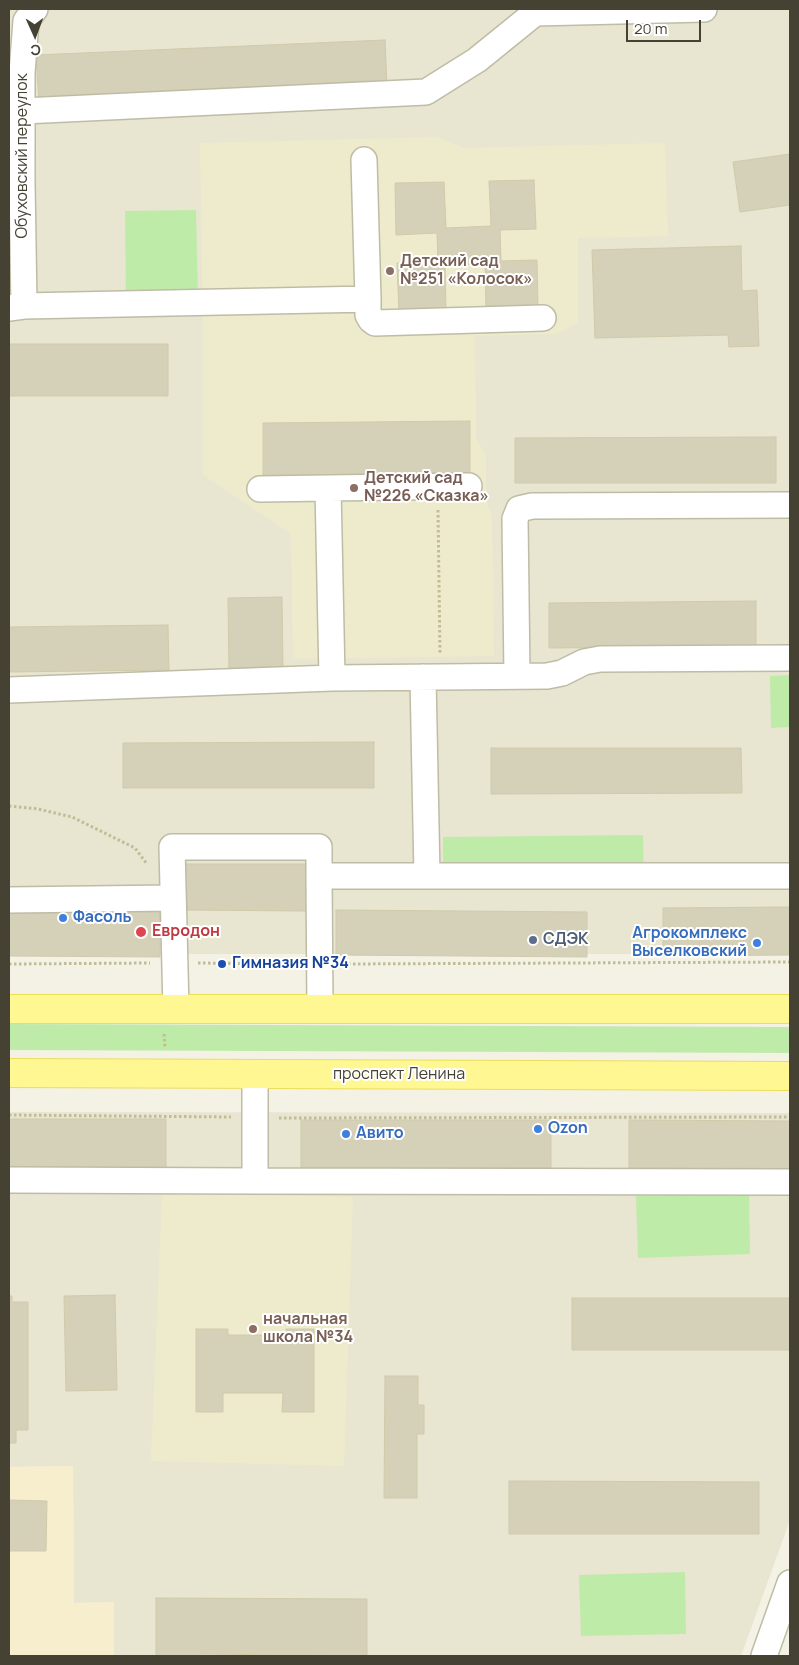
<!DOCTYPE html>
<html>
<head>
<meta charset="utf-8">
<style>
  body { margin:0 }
  #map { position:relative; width:799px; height:1665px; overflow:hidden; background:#f3f2e4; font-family:Manrope,sans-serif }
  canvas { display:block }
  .frame { position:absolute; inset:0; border:10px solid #464233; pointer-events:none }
  .north { position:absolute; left:10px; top:10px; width:50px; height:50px; -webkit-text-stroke:4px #fff; paint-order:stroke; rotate:178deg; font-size:14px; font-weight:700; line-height:20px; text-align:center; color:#464233 }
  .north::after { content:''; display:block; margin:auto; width:18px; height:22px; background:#464233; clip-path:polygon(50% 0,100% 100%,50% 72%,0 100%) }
  .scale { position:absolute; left:626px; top:20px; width:75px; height:22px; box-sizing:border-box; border:2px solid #464233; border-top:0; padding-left:6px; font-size:15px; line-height:18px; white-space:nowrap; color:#464233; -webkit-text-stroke:4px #fff; paint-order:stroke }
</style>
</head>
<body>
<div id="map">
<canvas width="799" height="1665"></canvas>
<div class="frame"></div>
<div class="north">С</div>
<div class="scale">20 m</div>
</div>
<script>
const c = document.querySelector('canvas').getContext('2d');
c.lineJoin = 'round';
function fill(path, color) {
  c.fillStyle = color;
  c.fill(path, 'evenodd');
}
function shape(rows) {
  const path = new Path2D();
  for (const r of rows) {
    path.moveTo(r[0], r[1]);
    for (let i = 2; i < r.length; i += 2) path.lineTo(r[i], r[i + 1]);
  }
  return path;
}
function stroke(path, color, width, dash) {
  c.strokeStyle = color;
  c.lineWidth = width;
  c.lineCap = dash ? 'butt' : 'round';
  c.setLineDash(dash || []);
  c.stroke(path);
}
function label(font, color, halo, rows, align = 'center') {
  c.font = font + ' Manrope,sans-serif';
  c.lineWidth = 4;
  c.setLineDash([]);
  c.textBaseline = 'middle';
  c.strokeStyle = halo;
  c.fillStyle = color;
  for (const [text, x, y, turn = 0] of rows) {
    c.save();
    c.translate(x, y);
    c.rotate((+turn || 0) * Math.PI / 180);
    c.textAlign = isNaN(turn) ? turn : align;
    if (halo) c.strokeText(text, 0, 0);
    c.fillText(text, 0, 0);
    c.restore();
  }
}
fill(shape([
  [9,9,790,9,790,954,9,954],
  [9,1112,790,1113,790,1520,741,1656,114,1656,114,1602,74,1603,73,1466,9,1467]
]), '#e8e5d1');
fill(shape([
  [73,1466,74,1603,114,1602,114,1656,9,1656,9,1467]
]), '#f7eecd');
fill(shape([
  [437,137,464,148,665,143,668,236,578,238,578,323,556,334,475,336,476,437,486,456,486,500,492,516,494,656,293,659,291,534,203,475,203,342,200,143],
  [162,1193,353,1197,344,1466,151,1461]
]), '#edebcc');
fill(shape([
  [196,210,198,297,126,298,125,211],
  [790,675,790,727,771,728,770,676],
  [643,835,644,887,443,889,443,837],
  [9,1024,790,1027,790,1053,9,1050],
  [749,1193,750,1254,638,1258,636,1196],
  [685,1572,686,1634,581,1636,579,1575]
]), '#bfeba9');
const building = shape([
  [385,40,387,87,39,102,36,55,385,40],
  [790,154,790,205,740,212,733,162,790,154],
  [534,180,536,229,500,230,501,261,537,260,538,309,486,310,485,264,445,265,446,311,399,313,397,263,438,262,437,233,396,235,395,183,444,182,446,228,491,226,489,181,534,180],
  [741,246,742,291,757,290,759,346,729,347,728,335,595,338,592,250,741,246],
  [9,344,168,344,168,396,9,396,9,344],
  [470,421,470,473,263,476,263,423,470,421],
  [776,437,776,483,515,483,515,438,776,437],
  [282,597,283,670,229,670,228,598,282,597],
  [756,601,756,646,549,648,549,603,756,601],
  [168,625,169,670,9,672,9,627,168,625],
  [374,742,374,788,123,788,123,743,374,742],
  [491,748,741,748,742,793,491,794,491,748],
  [183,864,307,864,306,911,183,910,183,864],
  [790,907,790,955,663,956,663,908,790,907],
  [336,910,587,912,587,957,336,955,336,910],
  [9,911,160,911,160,957,9,956,9,911],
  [9,1119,166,1119,166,1168,9,1167,9,1119],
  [301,1120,551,1120,551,1168,301,1168,301,1120],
  [629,1120,790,1121,790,1169,629,1168,629,1120],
  [115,1295,117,1390,66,1391,64,1296,115,1295],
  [9,1296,12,1296,12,1302,28,1302,28,1430,16,1430,16,1443,9,1443,9,1296],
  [572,1298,790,1298,790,1350,572,1350,572,1298],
  [196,1329,228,1329,228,1335,286,1335,286,1329,314,1329,314,1412,282,1412,283,1393,223,1393,223,1412,196,1412,196,1329],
  [385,1376,418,1376,418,1405,424,1405,424,1434,417,1434,417,1498,384,1498,385,1376],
  [509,1481,759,1482,759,1534,509,1534,509,1481],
  [9,1500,47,1501,46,1551,9,1551,9,1500],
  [156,1598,367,1599,367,1656,201,1654,201,1656,156,1656,156,1598]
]);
fill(building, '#d5d0b8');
stroke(building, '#d1caab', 1);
const minor = shape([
  [23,111,426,92,477,60,535,13,704,9],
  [368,299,368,315,371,320,375,323,543,318],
  [24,306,22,183,22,73,26,21,35,9],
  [9,308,24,306,368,299,364,160],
  [469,486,328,488,332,678,547,676,562,673,584,662,600,659,790,658],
  [260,489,328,488],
  [517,676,515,519,519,509,532,506,790,505],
  [423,677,427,876],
  [9,690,332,678],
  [9,900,173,898],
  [176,1010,172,847,319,847,319,876],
  [320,1010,319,876,790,876],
  [255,1074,255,1181,790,1182],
  [9,1180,255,1181],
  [764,1656,790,1583]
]);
const major = shape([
  [9,1009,790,1009],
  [9,1073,790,1076]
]);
stroke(minor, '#bfbca6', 28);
stroke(major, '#ebde5a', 30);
stroke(shape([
  [438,510,440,654],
  [9,806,38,809,72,817,135,848,147,864],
  [198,963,295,964],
  [9,964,150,963],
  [343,964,790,962],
  [164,1034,165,1048],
  [9,1115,231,1117],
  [279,1118,790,1117]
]), '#c2bc96', 3, [2.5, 2.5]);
stroke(minor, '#fff', 25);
stroke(major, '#fff791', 28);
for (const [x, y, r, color] of [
  [390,271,5,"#8d6e63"],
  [354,488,5,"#8d6e63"],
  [63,918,5,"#3f7fe0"],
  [141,932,6,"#e0444e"],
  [533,940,5,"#5c6f8a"],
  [757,943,5,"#3f7fe0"],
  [222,964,5,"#1a4fb4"],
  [538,1129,5,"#3f7fe0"],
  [346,1134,5,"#3f7fe0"],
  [253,1329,5,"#8d6e63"]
]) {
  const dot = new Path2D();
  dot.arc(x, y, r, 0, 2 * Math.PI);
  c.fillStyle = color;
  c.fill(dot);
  stroke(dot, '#fff', 2);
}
label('16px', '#464233', '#fff', [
  ["Обуховский переулок",23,156,-90],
  ["проспект Ленина",399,1075]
]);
label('bold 16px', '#785e54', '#fff', [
  ["Детский сад",400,262],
  ["№251 «Колосок»",400,280],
  ["Детский сад",364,479],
  ["№226 «Сказка»",364,497],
  ["начальная",263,1320],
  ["школа №34",263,1338]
], 'left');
label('bold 16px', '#366cbe', '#fff', [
  ["Фасоль",73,918],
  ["Агрокомплекс",747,934,"right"],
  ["Выселковский",747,952,"right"],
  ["Ozon",548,1129],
  ["Авито",356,1134]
], 'left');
label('bold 16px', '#be3a42', '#fff', [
  ["Евродон",152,932]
], 'left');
label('bold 16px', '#4e5e75', '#fff', [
  ["СДЭК",543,940]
], 'left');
label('bold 16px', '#164399', '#fff', [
  ["Гимназия №34",232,964]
], 'left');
</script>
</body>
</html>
